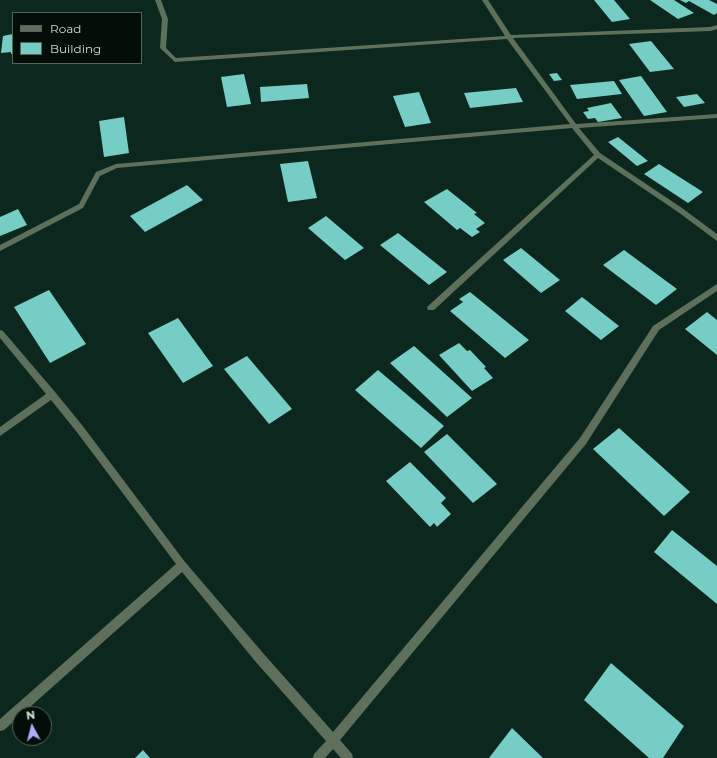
<!DOCTYPE html>
<html>
<head>
<meta charset="utf-8">
<style>
  body { margin:0 }
  #map { position:relative; width:717px; height:758px; overflow:hidden; background:#0c271d; font-family:Montserrat,sans-serif }
  canvas { display:block }
  .legend { position:absolute; left:12px; top:12px; width:130px; height:52px; box-sizing:border-box; background:#040e09; border:1px solid #55615b; margin:0; padding:5px 7px; list-style:none; font-size:12px; color:#ceded6 }
  .legend li { display:flex; align-items:center; gap:8px; height:20px }
  .legend b { width:20px; border:1px solid #55615b }
  .north { position:absolute; left:12px; top:706px; width:40px; height:40px; box-sizing:border-box; background:#040e09; border:1px solid #55615b; border-radius:50%; rotate:353deg; font-size:11px; font-weight:700; line-height:16px; text-align:center; color:#ceded6 }
  .north::after { content:''; display:block; margin:auto; width:14px; height:18px; background:#aab0fb; clip-path:polygon(50% 0,100% 100%,50% 72%,0 100%) }
</style>
</head>
<body>
<div id="map">
<canvas width="717" height="758"></canvas>
<ul class="legend">
<li><b style="height:5px;background:#5e705b"></b>Road</li>
<li><b style="height:11px;background:#75cdc5"></b>Building</li>
</ul>
<div class="north">N</div>
</div>
<script>
const c = document.querySelector('canvas').getContext('2d');
c.lineJoin = 'round';
function fill(path, color) {
  c.fillStyle = color;
  c.fill(path, 'evenodd');
}
function shape(rows) {
  const path = new Path2D();
  for (const r of rows) {
    path.moveTo(r[0], r[1]);
    for (let i = 2; i < r.length; i += 2) path.lineTo(r[i], r[i + 1]);
  }
  return path;
}
fill(shape([
  [594,0,614,0,630,19,612,22],
  [650,0,674,0,694,13,678,19],
  [680,0,709,0,717,4,717,13,714,15,689,1,686,3],
  [13,34,13,54,11,54,11,52,1,53,3,36],
  [651,41,674,69,650,72,629,44],
  [557,73,562,80,554,81,549,74],
  [244,74,251,104,227,107,221,77],
  [641,76,667,112,644,116,619,80],
  [614,81,622,94,577,99,570,85],
  [307,84,309,98,261,102,260,87],
  [516,88,523,102,470,108,464,93],
  [419,92,431,123,405,127,393,96],
  [697,94,705,103,684,107,676,97],
  [611,103,622,118,598,122,595,118,588,119,583,112,589,111,587,108],
  [124,117,129,153,104,157,99,121],
  [618,137,648,161,637,166,608,142],
  [308,161,317,198,288,202,280,164],
  [659,164,703,192,688,203,644,174],
  [187,185,203,200,145,232,130,216],
  [447,189,477,213,474,214,485,223,476,229,480,232,472,237,460,228,457,230,424,202],
  [18,209,27,225,0,236,0,217],
  [326,216,364,248,345,260,308,228],
  [398,233,447,272,429,285,380,245],
  [521,248,560,280,541,293,503,260],
  [624,250,677,289,656,305,603,265],
  [49,290,86,344,50,363,14,307],
  [470,292,529,340,505,358,450,311,463,302,459,299],
  [582,297,619,326,601,340,565,311],
  [707,312,717,320,717,355,685,329],
  [178,318,213,366,183,383,148,333],
  [459,343,467,351,470,350,486,367,484,368,493,378,472,391,439,355],
  [414,346,472,398,447,417,390,363],
  [247,356,292,409,269,424,224,369],
  [378,370,444,426,421,448,355,390],
  [619,428,690,492,664,516,593,449],
  [447,434,497,484,473,503,424,452],
  [410,462,446,498,441,503,451,514,437,527,434,523,430,527,386,481],
  [672,530,717,566,717,604,654,552],
  [611,663,684,726,663,758,649,758,584,700],
  [512,728,543,758,489,758],
  [143,750,150,758,135,758]
]), '#75cdc5');
fill(shape([
  [155,0,161,0,168,19,166,48,176,58,505,36,482,0,488,0,511,35,710,27,717,25,717,29,711,31,513,38,576,124,717,114,717,118,579,128,600,153,682,208,717,234,717,241,678,212,598,158,434,310,428,310,427,308,428,306,594,155,572,128,117,168,100,176,83,208,0,251,0,245,79,204,96,172,116,164,570,124,507,39,175,62,160,48,162,19,155,0],
  [717,284,717,291,659,330,586,444,340,740,352,754,353,758,341,758,333,749,325,758,313,758,314,754,326,741,255,661,182,572,4,730,0,731,0,719,176,564,76,431,51,400,0,436,0,427,46,394,0,338,0,330,3,331,55,392,82,425,185,562,263,653,333,732,580,438,653,326,717,284]
]), '#5e705b');
</script>
</body>
</html>
